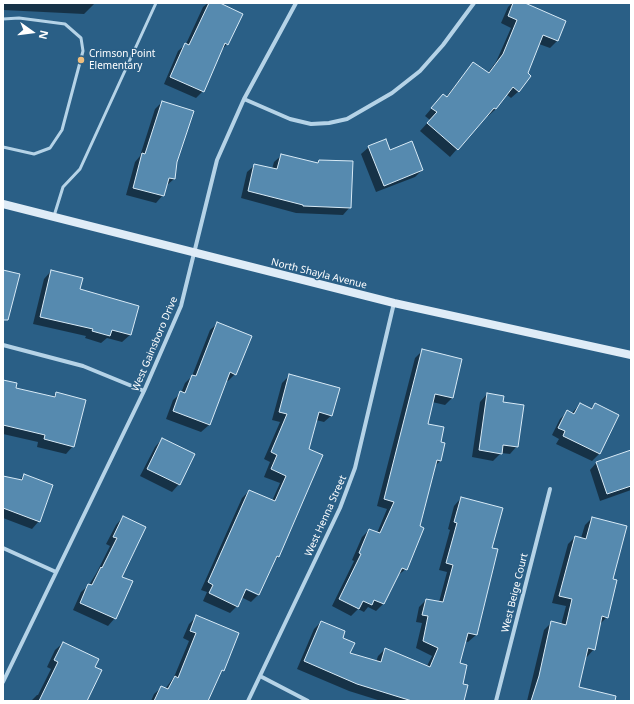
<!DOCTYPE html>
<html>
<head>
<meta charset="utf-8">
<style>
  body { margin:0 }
  #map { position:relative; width:634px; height:704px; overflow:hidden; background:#2a5f86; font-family:"Noto Sans",sans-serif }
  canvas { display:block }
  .frame { position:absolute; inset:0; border:4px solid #fff; pointer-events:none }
  .north { position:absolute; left:12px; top:12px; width:40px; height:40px; -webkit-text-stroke:3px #2a5f86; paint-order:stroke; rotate:104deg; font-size:11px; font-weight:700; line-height:16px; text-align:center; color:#fff }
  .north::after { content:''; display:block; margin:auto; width:14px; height:18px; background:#fff; clip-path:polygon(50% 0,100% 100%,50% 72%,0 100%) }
</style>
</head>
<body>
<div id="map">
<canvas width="634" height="704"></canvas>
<div class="frame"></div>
<div class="north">N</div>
</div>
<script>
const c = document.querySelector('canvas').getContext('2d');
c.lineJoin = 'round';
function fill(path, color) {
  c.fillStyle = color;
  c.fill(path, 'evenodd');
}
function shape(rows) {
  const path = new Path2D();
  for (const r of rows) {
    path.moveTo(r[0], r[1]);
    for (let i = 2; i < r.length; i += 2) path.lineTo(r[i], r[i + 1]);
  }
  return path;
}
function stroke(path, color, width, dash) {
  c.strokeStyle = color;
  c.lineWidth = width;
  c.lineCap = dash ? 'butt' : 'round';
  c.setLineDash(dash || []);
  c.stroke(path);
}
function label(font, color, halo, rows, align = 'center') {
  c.font = font + ' "Noto Sans",sans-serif';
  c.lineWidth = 3;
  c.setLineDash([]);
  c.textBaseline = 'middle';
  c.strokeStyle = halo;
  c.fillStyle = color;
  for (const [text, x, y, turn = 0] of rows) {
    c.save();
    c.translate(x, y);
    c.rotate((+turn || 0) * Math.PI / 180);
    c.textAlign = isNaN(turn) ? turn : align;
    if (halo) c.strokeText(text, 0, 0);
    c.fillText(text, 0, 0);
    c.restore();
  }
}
fill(shape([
  [3,3,95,3,84,14,3,10],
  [208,3,217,3,227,44,221,51,203,91,196,98,164,84,178,51,186,44,203,7],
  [512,3,522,3,565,21,557,41,550,48,539,44,519,91,511,98,506,94,496,109,488,116,487,115,450,157,420,131,430,120,425,116,436,103,446,97,473,63,487,74,496,62,511,28,501,23,508,7],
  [162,102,176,162,174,179,166,186,163,195,156,203,126,195,135,162,140,156,155,109],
  [369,147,390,151,422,170,415,177,376,192,361,154],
  [282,155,316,164,319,161,350,207,343,215,296,213,241,198,247,172,255,165,272,169,274,162],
  [51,271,79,289,138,307,130,335,122,342,107,338,101,343,85,338,86,336,33,324,44,279],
  [218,323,235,374,228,381,226,380,209,425,201,432,166,419,173,400,181,393,185,383,192,376,210,330],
  [422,351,452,398,445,405,432,402,427,425,439,442,440,461,435,466,406,569,397,576,383,604,376,611,368,607,364,612,358,609,351,616,332,606,354,561,352,560,362,537,369,530,377,533,387,509,377,506,415,358],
  [290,375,332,415,324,422,316,420,278,557,273,562,259,594,251,602,241,597,237,606,230,613,203,601,207,592,201,590,242,498,249,491,272,501,280,483,264,477,270,462,264,459,280,422,272,420,282,383],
  [242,586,257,593,257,595,241,588],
  [3,381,15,389,52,397,56,394,73,446,66,454,37,447,38,442,3,434],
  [487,394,502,403,517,446,510,454,501,453,493,461,472,457,480,402],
  [580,404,590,409,595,405,618,416,599,454,592,461,556,444,559,439,552,435,560,419,567,412,571,414],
  [162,439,179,484,172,492,140,476,155,447],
  [631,451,631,490,600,501,590,470,597,462],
  [24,475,39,521,32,529,3,518,3,477,19,481],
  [461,498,491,548,476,635,468,642,465,641,459,664,463,701,381,701,349,691,297,669,314,629,321,622,342,638,349,654,376,662,378,656,385,649,427,666,432,656,416,648,422,623,416,622,419,607,426,600,439,602,447,572,439,570,450,530,448,529,454,506],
  [123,517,121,577,115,618,108,626,73,610,81,592,89,585,97,572,110,546,106,544,116,525],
  [592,518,611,580,607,617,599,625,594,649,587,657,585,656,578,687,588,701,527,701,544,630,552,622,561,625,566,606,552,603,568,544,575,537,581,538,585,525],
  [196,617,223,670,219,674,207,701,151,701,154,694,162,687,165,689,174,677,189,641,183,638,189,624],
  [63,643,94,667,85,701,31,701,37,695,38,695,51,669,47,667,55,650]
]), '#0007');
const building = shape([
  [209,3,220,3,243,14,228,45,225,43,204,92,170,77,185,43,189,45,209,3],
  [513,3,525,3,566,21,558,41,543,35,528,73,531,76,519,92,513,87,496,109,494,108,458,150,427,123,437,112,431,108,443,94,447,97,473,62,489,73,503,54,517,20,508,16,513,3],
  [162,101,194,111,177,162,175,179,169,178,164,196,133,188,142,153,145,154,162,101],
  [386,139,390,150,412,141,423,170,384,186,368,146,386,139],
  [281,154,318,163,319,160,353,161,351,208,303,206,303,205,248,191,254,164,277,169,281,154],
  [3,270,20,274,8,320,3,320,3,270],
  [51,270,83,278,80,289,139,306,131,335,112,330,110,336,92,331,93,329,40,317,51,270],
  [217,322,252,336,236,375,230,372,210,425,173,411,180,391,185,393,192,375,196,376,217,322],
  [422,349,462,359,453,398,435,394,428,424,444,427,441,442,445,443,441,461,437,460,420,526,424,528,407,570,402,568,384,604,374,600,372,605,363,601,359,609,339,599,361,554,359,553,369,529,380,533,394,502,384,499,422,349],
  [289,374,340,388,332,416,319,412,309,449,323,455,279,557,277,556,259,595,246,589,238,607,209,593,213,585,208,582,249,490,275,501,286,476,271,469,277,455,271,452,287,414,279,412,289,374],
  [3,380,17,383,16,388,55,397,56,392,86,400,74,447,44,439,45,435,3,425,3,380],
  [487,393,504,396,503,402,524,405,518,447,503,445,502,454,479,450,487,393],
  [580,403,592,409,595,403,619,415,600,454,563,436,565,431,558,428,567,410,574,414,580,403],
  [162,438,195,454,180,485,147,469,162,438],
  [631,450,631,486,607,494,596,462,631,450],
  [24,474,53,485,40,522,3,508,3,476,22,480,24,474],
  [461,497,503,508,492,548,498,549,477,635,468,633,460,663,467,665,463,684,468,685,464,701,412,701,357,684,304,661,321,621,345,631,343,638,355,643,350,653,381,662,385,648,430,667,438,648,423,641,428,616,422,615,426,599,443,602,453,565,446,563,457,523,454,522,461,497],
  [123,516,146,527,122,577,133,581,116,619,80,603,88,584,92,585,101,567,102,568,117,538,113,537,123,516],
  [592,517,627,526,613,579,617,580,608,618,602,616,595,650,588,648,579,687,616,696,615,701,531,701,539,676,551,621,566,625,572,599,559,596,575,536,586,539,592,517],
  [196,615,239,633,224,671,222,670,208,701,154,701,161,686,168,689,175,676,178,678,196,633,190,631,196,615],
  [63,642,99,659,95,667,102,670,87,701,39,701,58,662,54,660,63,642]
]);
fill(building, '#568aaf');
stroke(building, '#d8eaf6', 1);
stroke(shape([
  [3,19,19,18,65,24,81,38,83,51,62,130,50,148,34,154,3,147],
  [54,216,63,187,80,169,156,3]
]), '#b5d3e7', 3);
stroke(shape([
  [244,99,290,119,311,124,329,123,347,119,392,93,420,71,443,45,474,3],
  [3,345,83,366,144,391],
  [3,548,56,572],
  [260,676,308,701],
  [3,682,144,391,181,306,217,160,244,99,296,3],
  [248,701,340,508,355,468,394,303],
  [496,701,550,489]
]), '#b5d3e7', 4);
stroke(shape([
  [3,204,394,303,631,355]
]), '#dfecf7', 8);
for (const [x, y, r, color] of [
  [81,60,4,"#eebd7d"]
]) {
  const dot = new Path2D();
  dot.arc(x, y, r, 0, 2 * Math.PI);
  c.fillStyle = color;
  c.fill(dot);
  stroke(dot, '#2a5f86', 1.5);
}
label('10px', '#fff', '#2a5f86', [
  ["Crimson Point",89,54],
  ["Elementary",89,66]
], 'left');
label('10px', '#fff', '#2a5f86', [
  ["North Shayla Avenue",319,274,14],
  ["West Gainsboro Drive",155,344,-67],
  ["West Henna Street",326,516,-66],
  ["West Beige Court",515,593,-76]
]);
</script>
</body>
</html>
